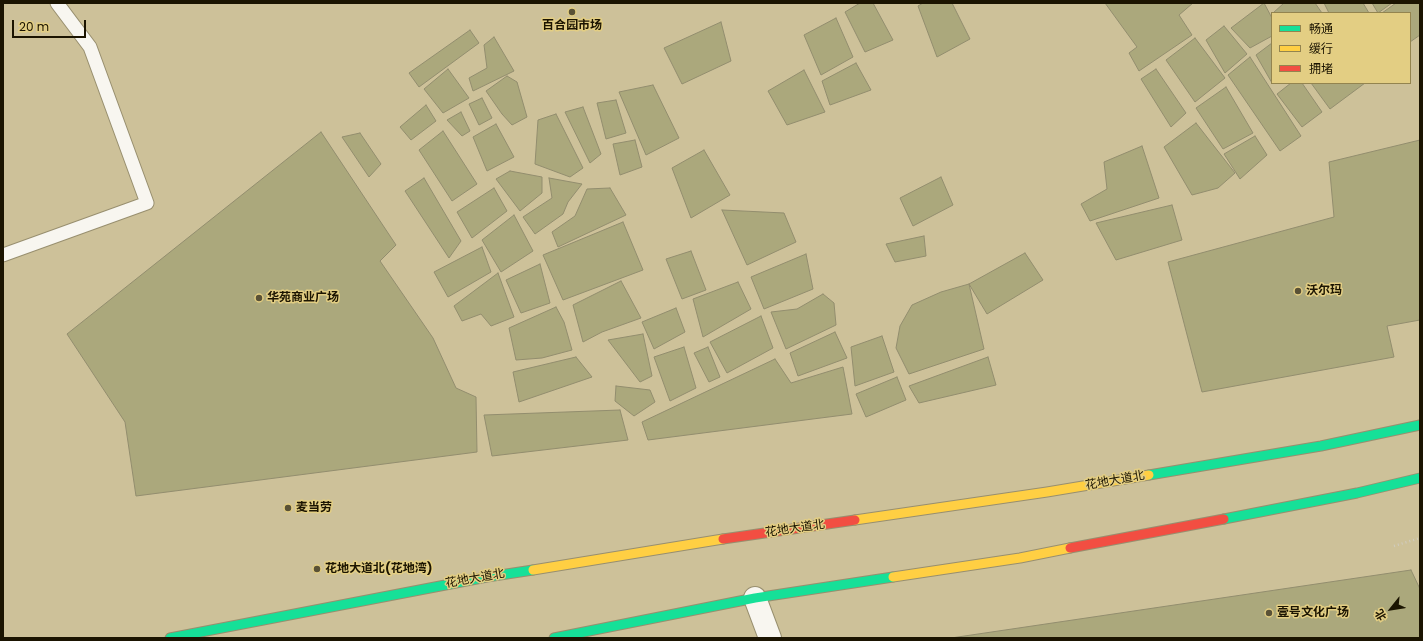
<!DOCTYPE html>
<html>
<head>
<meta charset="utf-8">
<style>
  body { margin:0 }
  #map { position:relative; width:1423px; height:641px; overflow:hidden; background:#cdc199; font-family:Poppins,"Noto Sans SC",sans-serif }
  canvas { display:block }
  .frame { position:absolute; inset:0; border:4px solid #1b1401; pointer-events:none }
  .legend { position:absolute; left:1271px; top:12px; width:140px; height:72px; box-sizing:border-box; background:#e3ce83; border:1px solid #93844f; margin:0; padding:5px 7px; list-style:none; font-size:12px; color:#1b1401 }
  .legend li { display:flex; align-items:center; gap:8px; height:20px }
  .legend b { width:20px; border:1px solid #93844f }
  .north { position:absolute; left:1371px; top:589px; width:40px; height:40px; -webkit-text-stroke:3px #e3ce83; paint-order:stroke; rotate:240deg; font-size:11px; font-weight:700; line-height:16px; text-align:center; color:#1b1401 }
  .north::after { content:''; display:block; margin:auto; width:14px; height:18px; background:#1b1401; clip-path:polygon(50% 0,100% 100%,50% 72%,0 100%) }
  .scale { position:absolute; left:12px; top:20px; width:74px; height:18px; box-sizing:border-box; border:2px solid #1b1401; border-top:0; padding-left:5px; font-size:12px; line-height:14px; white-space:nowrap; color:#1b1401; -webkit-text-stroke:3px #e3ce83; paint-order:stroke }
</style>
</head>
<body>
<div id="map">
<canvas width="1423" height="641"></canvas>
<div class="frame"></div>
<ul class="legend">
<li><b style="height:5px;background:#16e098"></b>畅通</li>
<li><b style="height:5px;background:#ffcf43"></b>缓行</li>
<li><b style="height:5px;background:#f24e42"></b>拥堵</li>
</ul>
<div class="north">北</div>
<div class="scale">20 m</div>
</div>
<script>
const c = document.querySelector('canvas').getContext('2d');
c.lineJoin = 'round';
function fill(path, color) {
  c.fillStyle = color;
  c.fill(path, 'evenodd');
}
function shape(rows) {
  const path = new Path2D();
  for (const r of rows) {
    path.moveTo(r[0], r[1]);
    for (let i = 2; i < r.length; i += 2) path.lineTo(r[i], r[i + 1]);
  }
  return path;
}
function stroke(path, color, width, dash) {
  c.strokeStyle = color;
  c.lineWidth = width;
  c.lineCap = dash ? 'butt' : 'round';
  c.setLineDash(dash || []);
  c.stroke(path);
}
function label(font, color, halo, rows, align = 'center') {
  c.font = font + ' Poppins,"Noto Sans SC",sans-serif';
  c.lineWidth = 3;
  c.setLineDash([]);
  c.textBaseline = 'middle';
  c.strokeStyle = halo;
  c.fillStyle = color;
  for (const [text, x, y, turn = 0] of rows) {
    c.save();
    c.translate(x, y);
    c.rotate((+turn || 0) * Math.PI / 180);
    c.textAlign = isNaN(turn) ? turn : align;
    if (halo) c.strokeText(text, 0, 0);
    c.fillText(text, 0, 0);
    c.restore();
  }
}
const building = shape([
  [860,3,873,3,893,40,865,52,845,12,860,3],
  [923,3,952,3,970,39,937,57,918,6,923,3],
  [1105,3,1193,3,1179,15,1192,35,1139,71,1129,53,1137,47,1105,3],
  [1264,3,1272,18,1272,36,1250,48,1231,28,1264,3],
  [1284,3,1315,3,1322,13,1273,13,1284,3],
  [1324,3,1363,3,1369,13,1329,13,1324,3],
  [1372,3,1392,3,1378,13,1372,3],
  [1396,3,1420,3,1420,35,1410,42,1410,13,1382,13,1396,3],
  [836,18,853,57,821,75,804,35,836,18],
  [721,22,731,61,682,84,664,48,721,22],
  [1224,26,1247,54,1225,73,1206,40,1224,26],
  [470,30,479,43,419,87,409,73,470,30],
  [494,37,514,71,473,91,469,78,487,68,484,45,494,37],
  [1195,38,1225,78,1195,102,1166,60,1195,38],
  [1272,43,1272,83,1256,55,1272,43],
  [1250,57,1301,136,1280,151,1228,75,1250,57],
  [856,63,871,90,830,105,822,81,856,63],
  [448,69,469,98,443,113,424,89,448,69],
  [1156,69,1186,113,1171,127,1141,79,1156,69],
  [804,70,825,112,787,125,768,91,804,70],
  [507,76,517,82,527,117,512,125,502,114,486,91,507,76],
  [1291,83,1302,83,1322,112,1302,127,1277,94,1291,83],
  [1311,83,1365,83,1330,109,1311,83],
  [653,85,679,138,646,155,619,92,653,85],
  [1226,87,1253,133,1223,149,1196,108,1226,87],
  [482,98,492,118,479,125,469,104,482,98],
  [616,100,626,133,606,139,597,103,616,100],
  [426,105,436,121,411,140,400,127,426,105],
  [583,107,601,154,590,163,565,112,583,107],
  [461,112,470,131,462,136,447,120,461,112],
  [556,114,583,168,570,177,535,164,538,120,556,114],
  [1196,123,1235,173,1218,188,1192,195,1164,147,1196,123],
  [496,124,514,157,487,171,473,137,496,124],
  [443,131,477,184,452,201,419,150,443,131],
  [321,132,396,245,380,261,433,338,456,388,476,397,477,452,136,496,125,422,67,334,321,132],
  [360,133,381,164,369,177,342,137,360,133],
  [1255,136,1267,155,1240,179,1224,154,1255,136],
  [635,140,642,167,620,175,613,144,635,140],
  [1420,140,1420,320,1387,326,1394,357,1202,392,1168,262,1334,217,1329,162,1420,140],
  [1142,146,1159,198,1090,221,1081,204,1107,189,1104,162,1142,146],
  [704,150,730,195,691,218,672,168,704,150],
  [510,171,542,177,542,193,520,211,496,179,510,171],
  [941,177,953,205,913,226,900,198,941,177],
  [424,178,461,241,449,258,405,191,424,178],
  [549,178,582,184,568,202,563,214,535,234,523,217,552,198,549,178],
  [494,188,507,211,472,238,457,212,494,188],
  [610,188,626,215,558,247,552,232,575,216,587,189,610,188],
  [1172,205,1182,240,1116,260,1096,223,1172,205],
  [722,210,784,213,796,242,747,265,722,210],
  [514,215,533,251,501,272,482,240,514,215],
  [623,222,643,270,563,300,543,255,623,222],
  [924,236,926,256,895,262,886,244,924,236],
  [482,247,491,272,448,297,434,272,482,247],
  [691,251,706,290,682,299,666,259,691,251],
  [1025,253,1043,280,987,314,969,284,1025,253],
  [806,254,813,289,764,309,751,277,806,254],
  [540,264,550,303,521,313,506,280,540,264],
  [498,273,514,317,491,326,481,314,462,321,454,306,498,273],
  [621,281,641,318,602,332,583,342,573,305,621,281],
  [738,282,751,309,703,337,693,299,738,282],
  [969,284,984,349,909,374,896,348,900,326,912,305,941,292,969,284],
  [823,294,834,303,836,325,786,349,771,312,797,309,823,294],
  [556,307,564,322,572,350,542,358,516,360,509,328,556,307],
  [676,308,685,332,654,349,642,322,676,308],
  [761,316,773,348,727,373,710,342,761,316],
  [835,332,847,358,798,376,790,353,835,332],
  [643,334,652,376,640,382,608,340,643,334],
  [882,336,894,372,855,386,851,347,882,336],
  [684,347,696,388,670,401,654,357,684,347],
  [708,347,720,377,709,382,694,353,708,347],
  [576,357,592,377,519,402,513,372,576,357],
  [988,357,996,385,919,403,909,386,988,357],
  [775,359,791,383,843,367,852,414,648,440,642,422,775,359],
  [897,377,906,400,866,417,856,394,897,377],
  [616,386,650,390,655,402,634,416,615,401,616,386],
  [620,410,628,440,492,456,484,415,620,410],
  [1411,570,1420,589,1420,638,951,638,1411,570]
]);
fill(building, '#aba87c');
stroke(building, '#928d6e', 1);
const lane = shape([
  [3,255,147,203,90,47,57,3]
]);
const street = shape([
  [755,598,770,638]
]);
const fast = shape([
  [1149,475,1321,446,1420,425],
  [1224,519,1357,493,1420,478],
  [170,638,487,577,533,570],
  [554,638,755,598,893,577]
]);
const slow = shape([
  [855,520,1047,492,1149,475],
  [533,570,723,539],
  [893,577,1020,558,1070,548]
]);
const jam = shape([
  [723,539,855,520],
  [1070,548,1224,519]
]);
stroke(lane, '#988f6f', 15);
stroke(street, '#988f6f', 24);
stroke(fast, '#988f6f', 11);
stroke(slow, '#988f6f', 11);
stroke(jam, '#988f6f', 11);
stroke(shape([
  [1394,546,1420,538]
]), '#d0ccbf', 2.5, [1, 3]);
stroke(lane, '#f8f6f0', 13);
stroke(street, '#f8f6f0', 22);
stroke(fast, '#16e098', 9);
stroke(slow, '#ffcf43', 9);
stroke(jam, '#f24e42', 9);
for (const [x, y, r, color] of [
  [572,12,4,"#595136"],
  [1298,291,4,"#595136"],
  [259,298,4,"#595136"],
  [288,508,4,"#595136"],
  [317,569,4,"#595136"],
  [1269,613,4,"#595136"]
]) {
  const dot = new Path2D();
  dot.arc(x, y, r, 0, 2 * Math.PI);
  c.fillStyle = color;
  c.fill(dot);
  stroke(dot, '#e3ce83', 1.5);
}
label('bold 12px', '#1b1401', '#e3ce83', [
  ["百合园市场",572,26,"center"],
  ["沃尔玛",1306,291],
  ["华苑商业广场",267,298],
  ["麦当劳",296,508],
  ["花地大道北(花地湾)",325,569],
  ["壹号文化广场",1277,613]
], 'left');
label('12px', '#1b1401', '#e3ce83', [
  ["花地大道北",1115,481,-10],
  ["花地大道北",795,529,-8],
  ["花地大道北",475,579,-10]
]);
</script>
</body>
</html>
